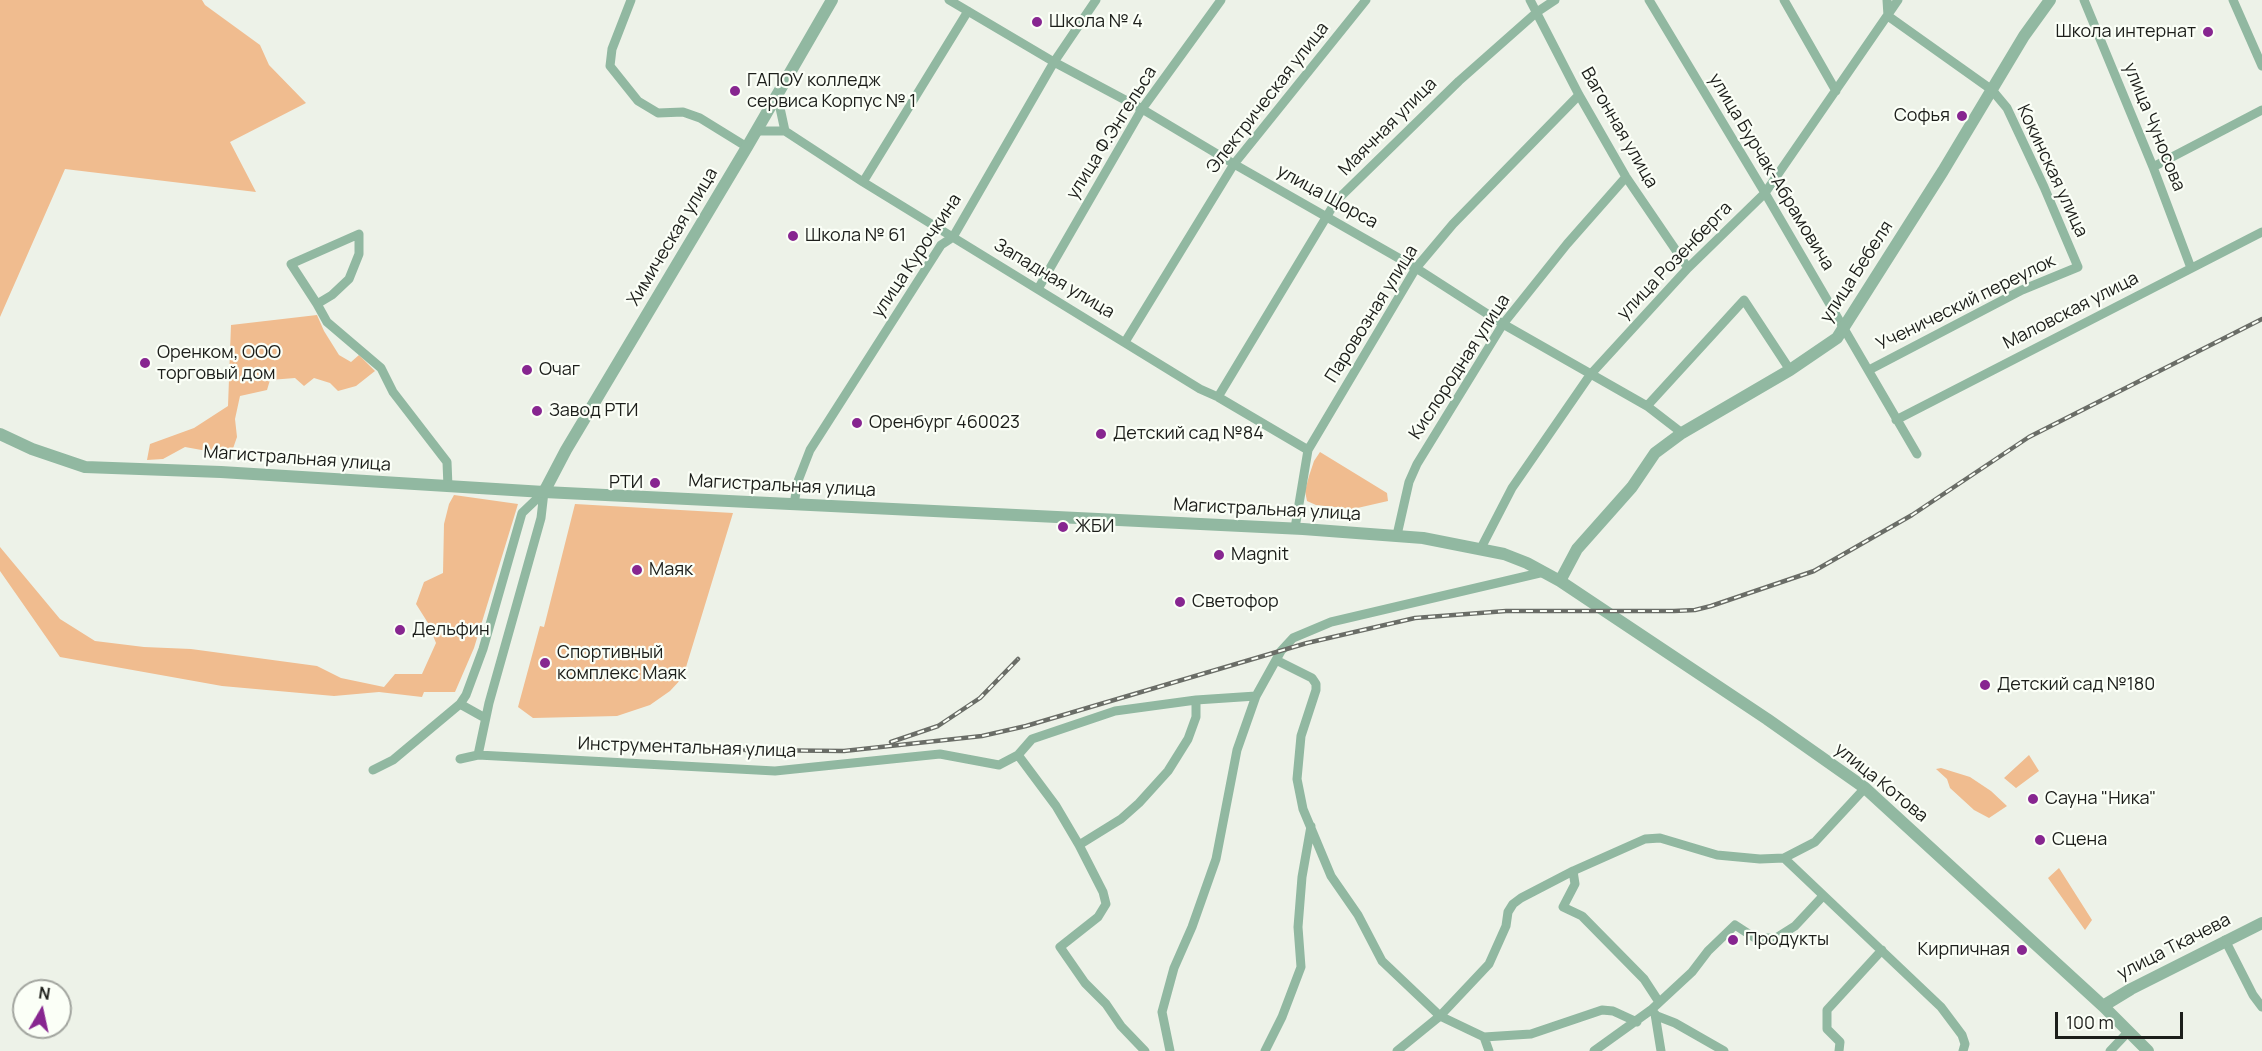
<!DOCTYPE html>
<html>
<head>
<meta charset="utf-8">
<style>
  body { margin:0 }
  #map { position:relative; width:2262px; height:1051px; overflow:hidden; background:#edf2e8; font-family:Manrope,sans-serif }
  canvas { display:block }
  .north { position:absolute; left:12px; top:979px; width:60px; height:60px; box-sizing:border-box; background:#fbfff7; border:2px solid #a2a59f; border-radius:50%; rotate:9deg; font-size:16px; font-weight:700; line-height:24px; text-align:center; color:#1c1e1a }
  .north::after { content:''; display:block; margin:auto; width:21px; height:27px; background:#872690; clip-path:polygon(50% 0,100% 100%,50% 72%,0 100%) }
  .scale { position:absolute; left:2055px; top:1012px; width:128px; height:27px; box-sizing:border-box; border:3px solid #1c1e1a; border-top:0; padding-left:8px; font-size:18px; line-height:21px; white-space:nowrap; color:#1c1e1a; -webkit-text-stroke:4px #fbfff7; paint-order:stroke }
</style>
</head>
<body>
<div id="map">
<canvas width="2262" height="1051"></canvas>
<div class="north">N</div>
<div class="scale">100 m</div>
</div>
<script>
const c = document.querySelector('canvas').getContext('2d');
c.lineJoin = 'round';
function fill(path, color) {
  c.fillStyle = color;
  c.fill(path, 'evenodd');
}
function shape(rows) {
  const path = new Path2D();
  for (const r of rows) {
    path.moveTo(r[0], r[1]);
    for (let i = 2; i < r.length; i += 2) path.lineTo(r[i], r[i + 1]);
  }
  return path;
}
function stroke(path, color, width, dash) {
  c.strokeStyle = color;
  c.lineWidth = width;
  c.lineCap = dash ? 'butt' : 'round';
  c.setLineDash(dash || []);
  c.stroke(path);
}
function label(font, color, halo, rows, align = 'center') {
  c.font = font + ' Manrope,sans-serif';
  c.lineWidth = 4.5;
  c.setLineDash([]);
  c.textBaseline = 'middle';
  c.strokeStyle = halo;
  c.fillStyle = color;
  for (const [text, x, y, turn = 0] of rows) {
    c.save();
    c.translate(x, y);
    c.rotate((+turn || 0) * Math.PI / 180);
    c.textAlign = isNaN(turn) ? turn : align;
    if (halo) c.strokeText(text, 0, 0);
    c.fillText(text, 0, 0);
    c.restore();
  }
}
fill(shape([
  [0,0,202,0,205,5,260,45,269,65,306,103,230,142,256,192,65,169,0,317],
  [317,315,324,331,339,355,351,362,359,355,375,371,356,386,338,391,330,383,314,378,304,386,295,378,270,380,267,390,240,396,235,419,237,437,229,460,216,460,207,451,185,447,163,459,147,460,150,444,194,428,228,406,231,325],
  [1320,452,1387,493,1388,501,1353,509,1316,505,1307,501,1305,491,1309,476,1314,461],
  [454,495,518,504,474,648,455,692,424,692,422,697,379,692,334,696,222,686,60,657,0,571,0,547,60,619,95,641,144,647,191,649,317,666,341,678,384,687,395,674,422,674,436,643,428,623,416,604,424,582,443,573,444,524,449,504],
  [575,504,733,513,683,677,670,691,650,705,617,716,533,718,518,707,540,626,544,627],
  [2029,755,2039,771,2016,788,2004,778],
  [1941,768,1970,777,1991,791,2007,806,1989,818,1974,810,1950,788,1947,779,1936,769],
  [2059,868,2092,920,2085,930,2048,878]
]), '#f0bc8f');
stroke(shape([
  [631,0,612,49,610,66,638,101,658,113,683,112,700,118,747,147],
  [949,0,1054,62,1142,109,1234,164,1416,268,1503,324,1647,406,1682,433],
  [1530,0,1579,95,1626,177,1688,268],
  [1649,0,1765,193,1917,454],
  [1784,0,1836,91],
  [2084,0,2153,167,2191,268],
  [2233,0,2262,66],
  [756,131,785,131,777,94],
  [785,131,863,182,1200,389,1218,397,1308,450],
  [2153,167,2262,110],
  [863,182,968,11],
  [1038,289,1142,109,1221,0],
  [317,304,291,264,359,234,359,254,349,279,332,295,317,304,327,322,381,368,393,392,447,462,448,487],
  [1125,342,1234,164,1366,0],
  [1869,370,2022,290,2078,267,2044,187,2007,108,1992,90,1888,16,1887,0],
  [1218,397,1336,201,1459,81,1537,12,1555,0],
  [1647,406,1744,300,1790,370],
  [1896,420,2262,232],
  [794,504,798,481,810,450,941,245,953,237,1054,62,1096,0],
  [1295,528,1308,450,1416,268,1453,224,1579,95],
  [1397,535,1409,482,1417,464,1503,324,1567,244,1626,177],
  [1481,548,1512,488,1590,375,1688,268,1765,193,1898,0],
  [1276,660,1312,678,1316,684,1316,690,1301,736,1297,779,1303,809,1331,876,1358,915,1382,961,1440,1016,1484,1037,1489,1051],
  [460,704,485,718],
  [478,755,489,703,541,518,544,492],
  [1018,755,1056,806,1079,845,1121,819,1139,803,1168,771,1188,739,1196,717,1196,700],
  [460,759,478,755,775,771,940,754,999,765,1018,755,1032,739,1115,711,1196,700,1256,696],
  [373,770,393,760,460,704,466,695,483,649,522,513,544,492],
  [1079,845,1103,892,1106,904,1098,917,1060,947,1085,983,1106,1004,1121,1026,1145,1051],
  [1784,858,1941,1007,1962,1035,1965,1044,1963,1051],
  [1573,871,1575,884,1563,907,1582,916,1644,979,1659,1002],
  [2225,940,2253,995,2262,1007],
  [1655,1014,1661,1051],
  [1657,1016,1675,1023,1724,1051],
  [1484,1037,1531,1034,1602,1010,1613,1011,1637,1022],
  [1170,1051,1162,1012,1174,968,1192,927,1216,859,1237,750,1256,696,1281,651,1293,638,1331,622,1544,572],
  [1265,1051,1282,1017,1301,967,1298,927,1302,877,1311,826],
  [1397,1051,1440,1016,1489,964,1506,926,1508,912,1513,904,1521,898,1573,871,1645,839,1660,838,1717,855,1760,859,1784,858,1815,842,1865,788],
  [1594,1051,1651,1010,1692,972,1708,951,1735,925,1755,938,1776,938,1795,926,1823,896],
  [1839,1051,1840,1042,1827,1029,1827,1010,1882,950],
  [2110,1051,2129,1031]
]), '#91b8a1', 9);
stroke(shape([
  [0,434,32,449,85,467,221,472,544,492,1303,529,1423,538,1504,554,1527,563,1560,581,1767,719,1865,788,2103,1006,2148,1051],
  [544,492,566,450,747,147,832,0],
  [1560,581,1577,549,1632,487,1655,453,1682,433,1790,370,1837,338,1943,171,2024,36,2050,0],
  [2103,1006,2131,989,2262,923]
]), '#91b8a1', 12);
const rail = shape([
  [891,742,938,726,980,698,1018,659],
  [745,750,844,751,982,736,1026,726,1307,643,1415,618,1506,611,1674,611,1695,610,1711,606,1814,571,1912,515,2029,437,2262,319]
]);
stroke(rail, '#6a6d67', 4.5);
stroke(rail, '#fbfff7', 2, [7]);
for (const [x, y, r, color] of [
  [1037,22,6,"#872690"],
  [2208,32,6,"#872690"],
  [735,91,6,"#872690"],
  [1962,116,6,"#872690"],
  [793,236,6,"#872690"],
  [145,363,6,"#872690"],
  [527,370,6,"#872690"],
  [537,411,6,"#872690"],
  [857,423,6,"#872690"],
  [1101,434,6,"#872690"],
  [655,483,6,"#872690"],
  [1063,527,6,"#872690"],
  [1219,555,6,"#872690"],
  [637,570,6,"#872690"],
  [1180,602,6,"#872690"],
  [400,630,6,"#872690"],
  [545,663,6,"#872690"],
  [1985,685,6,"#872690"],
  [2033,799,6,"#872690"],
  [2040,840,6,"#872690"],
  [1733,940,6,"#872690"],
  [2022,950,6,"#872690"]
]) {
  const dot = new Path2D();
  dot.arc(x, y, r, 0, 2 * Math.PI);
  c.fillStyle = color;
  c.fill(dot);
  stroke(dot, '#fbfff7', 2);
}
label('18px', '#1c1e1a', '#fbfff7', [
  ["Школа № 4",1049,22],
  ["Школа интернат",2196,32,"right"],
  ["ГАПОУ колледж",747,81],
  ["сервиса Корпус № 1",747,102],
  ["Софья",1950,116,"right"],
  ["Школа № 61",805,236],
  ["Оренком, ООО",157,353],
  ["торговый дом",157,374],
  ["Очаг",539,370],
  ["Завод РТИ",549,411],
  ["Оренбург 460023",869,423],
  ["Детский сад №84",1113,434],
  ["РТИ",643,483,"right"],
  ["ЖБИ",1075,527],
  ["Magnit",1231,555],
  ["Маяк",649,570],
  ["Светофор",1192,602],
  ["Дельфин",412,630],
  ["Спортивный",557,653],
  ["комплекс Маяк",557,674],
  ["Детский сад №180",1997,685],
  ["Сауна \"Ника\"",2045,799],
  ["Сцена",2052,840],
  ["Продукты",1745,940],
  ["Кирпичная",2010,950,"right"]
], 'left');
label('18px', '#1c1e1a', '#fbfff7', [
  ["Электрическая улица",1268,98,-52],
  ["Маячная улица",1388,127,-45],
  ["улица Чуносова",2154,127,68],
  ["Вагонная улица",1619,128,60],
  ["улица Ф.Энгельса",1112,133,-58],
  ["Кокинская улица",2052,171,65],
  ["улица Бурчак-Абрамовича",1771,172,59],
  ["улица Щорса",1327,197,29],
  ["Химическая улица",673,237,-59],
  ["улица Курочкина",917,256,-56],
  ["улица Розенберга",1675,261,-46],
  ["улица Бебеля",1857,272,-57],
  ["Западная улица",1054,279,31],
  ["Ученический переулок",1966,303,-26],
  ["Маловская улица",2071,311,-27],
  ["Паровозная улица",1372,314,-58],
  ["Кислородная улица",1460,367,-57],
  ["Магистральная улица",297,459,4],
  ["Магистральная улица",782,486,3],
  ["Магистральная улица",1267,510,3],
  ["Инструментальная улица",687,748,2],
  ["улица Котова",1881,783,39],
  ["улица Ткачева",2174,947,-27]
]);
</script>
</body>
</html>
